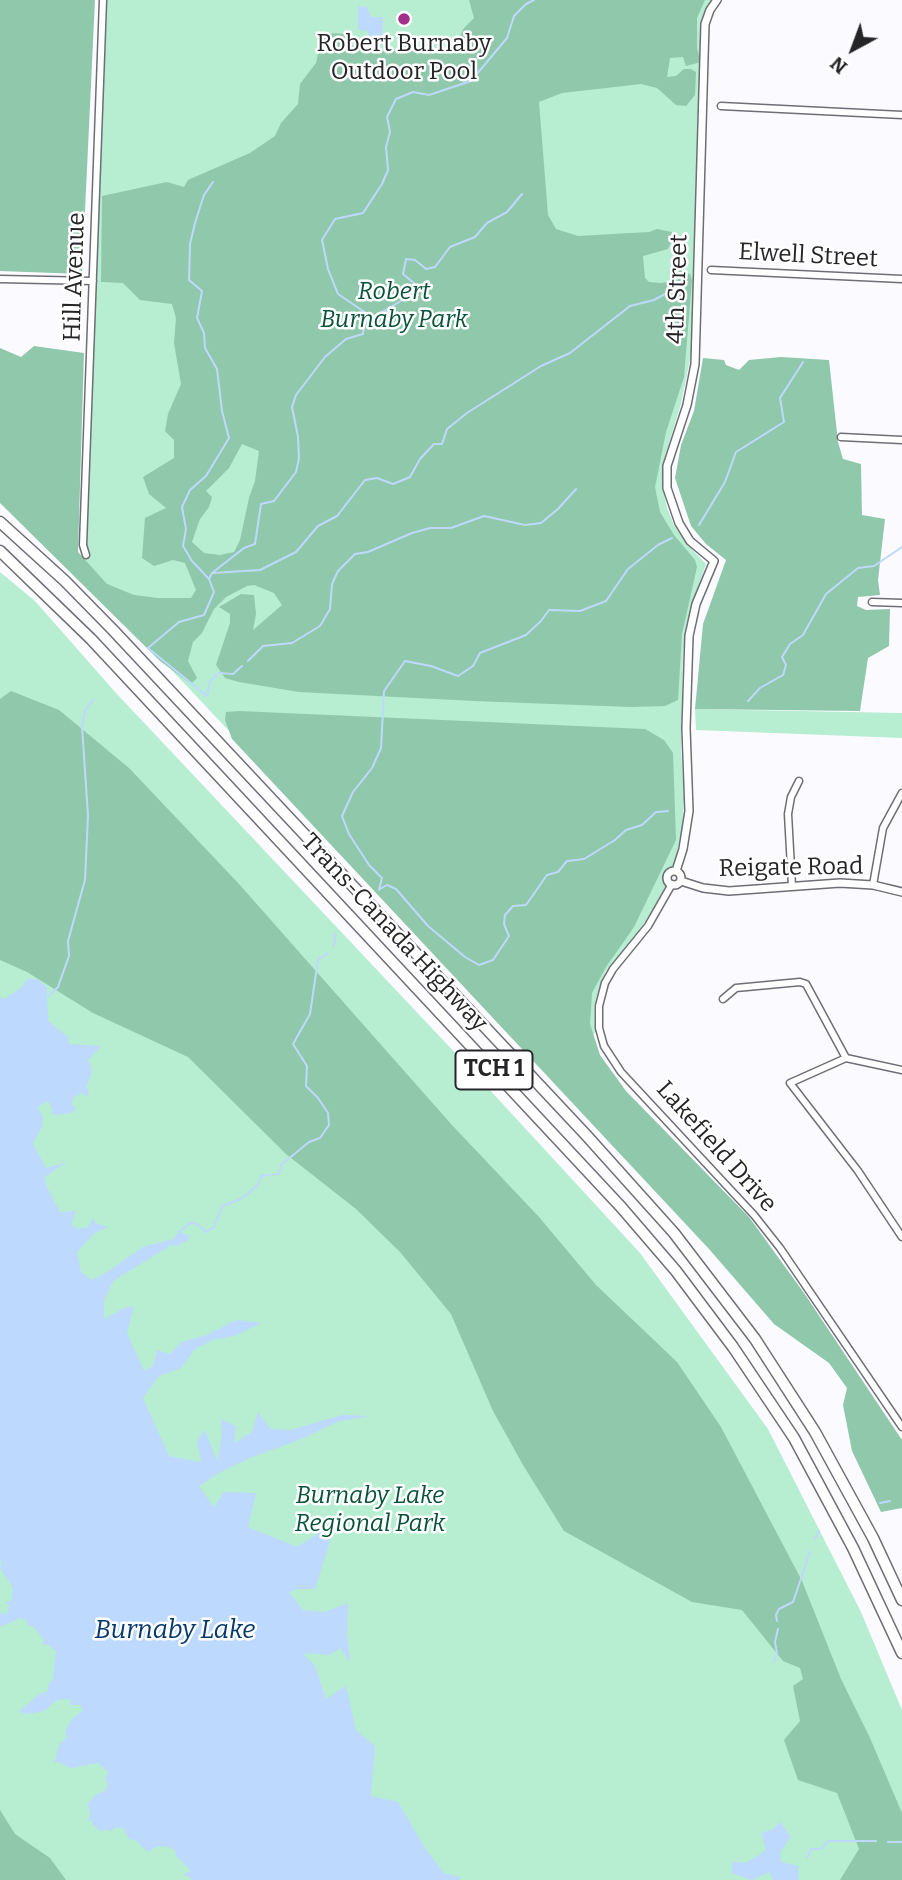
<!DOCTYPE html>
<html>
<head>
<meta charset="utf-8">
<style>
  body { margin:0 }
  #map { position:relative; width:902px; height:1880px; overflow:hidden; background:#fbfbff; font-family:Bitter,serif }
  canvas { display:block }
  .north { position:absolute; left:818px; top:14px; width:70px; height:70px; -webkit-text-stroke:5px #fff; paint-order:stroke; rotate:221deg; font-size:19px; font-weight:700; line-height:28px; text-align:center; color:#252528 }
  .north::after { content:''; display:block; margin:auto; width:24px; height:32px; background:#252528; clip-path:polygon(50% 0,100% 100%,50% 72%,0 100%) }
</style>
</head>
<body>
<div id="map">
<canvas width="902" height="1880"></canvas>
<div class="north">N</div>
</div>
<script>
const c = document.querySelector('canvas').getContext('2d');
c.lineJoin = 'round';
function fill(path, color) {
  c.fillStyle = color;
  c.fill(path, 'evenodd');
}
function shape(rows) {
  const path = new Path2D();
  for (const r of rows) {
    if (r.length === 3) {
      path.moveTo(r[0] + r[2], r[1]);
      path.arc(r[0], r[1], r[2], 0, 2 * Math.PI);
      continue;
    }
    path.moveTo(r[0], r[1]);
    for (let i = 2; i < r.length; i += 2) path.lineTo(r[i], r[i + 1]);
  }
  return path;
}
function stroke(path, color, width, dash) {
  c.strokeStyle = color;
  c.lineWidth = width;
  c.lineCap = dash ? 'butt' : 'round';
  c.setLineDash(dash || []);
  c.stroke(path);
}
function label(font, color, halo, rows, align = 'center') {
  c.font = font + ' Bitter,serif';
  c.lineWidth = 5;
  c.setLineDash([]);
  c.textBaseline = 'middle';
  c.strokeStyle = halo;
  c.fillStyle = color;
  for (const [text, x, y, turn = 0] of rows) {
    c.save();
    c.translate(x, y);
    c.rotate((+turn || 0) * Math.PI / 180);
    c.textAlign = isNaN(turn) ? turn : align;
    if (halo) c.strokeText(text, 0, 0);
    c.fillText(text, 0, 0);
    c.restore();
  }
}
fill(shape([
  [107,0,712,0,704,14,701,27,692,349,681,404,665,456,662,483,667,508,674,525,687,544,706,564,691,607,683,652,681,748,684,798,682,829,676,857,672,869,666,874,665,888,658,902,635,937,606,971,601,982,594,1006,595,1033,550,1072,85,578],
  [0,572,35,601,116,693,476,1075,640,1253,768,1429,861,1612,902,1710,902,1880,0,1880],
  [695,709,902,713,902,738,696,730]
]), '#b7edd1');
fill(shape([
  [0,0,95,0,82,274,0,271],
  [469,0,705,0,697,18,697,48,701,62,686,66,683,57,670,58,667,77,676,76,684,69,691,69,696,72,695,95,686,106,676,105,657,88,641,84,562,93,539,102,548,215,556,229,578,236,649,232,657,229,672,232,673,238,668,249,643,256,645,278,649,282,661,283,678,280,679,270,690,274,692,280,684,377,666,432,655,487,660,512,674,535,695,560,697,567,682,634,678,700,665,706,630,707,474,701,299,692,239,682,225,678,216,665,230,623,230,614,219,607,241,594,254,595,256,614,253,630,282,605,274,593,254,585,247,586,226,597,214,609,202,633,193,642,188,661,197,678,191,684,160,661,0,503,0,348,21,357,34,346,84,353,78,552,107,584,134,595,158,598,191,598,196,590,185,563,173,560,154,566,142,558,145,518,166,508,149,494,143,477,174,458,174,440,165,431,168,414,181,384,174,343,176,318,172,304,140,300,123,283,101,282,102,196,167,182,184,187,188,180,250,153,275,136,281,123,298,104,300,84,316,63,323,33,351,34,349,43,359,49,372,52,454,48,464,28,474,18],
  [242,444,259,451,255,481,249,498,240,540,234,552,220,555,204,553,192,542,200,519,209,507,212,497,206,491,229,468],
  [781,357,829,360,838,442,843,459,861,464,862,515,885,519,878,580,880,595,858,597,857,606,866,610,890,609,889,646,868,658,860,711,695,709,703,624,726,560,706,544,691,526,675,478,681,445,694,411,703,358,724,360,726,365,739,370,749,360],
  [11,691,59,710,129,768,239,884,451,1124,539,1217,596,1285,677,1362,721,1427,802,1581,841,1679,870,1738,902,1813,902,1880,840,1880,859,1849,837,1793,798,1780,784,1740,800,1721,793,1686,803,1679,800,1668,783,1661,742,1610,692,1602,564,1531,523,1465,493,1411,451,1314,400,1252,356,1209,286,1154,188,1057,93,1013,27,972,0,960,0,699],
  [239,711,645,729,664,740,673,753,676,840,634,927,606,967,592,993,590,1024,600,1055,626,1091,749,1217,804,1293,902,1440,902,1508,881,1512,852,1451,843,1405,847,1388,829,1363,774,1324,709,1249,232,739,225,720,226,712],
  [0,1810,15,1834,50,1858,66,1880,0,1880]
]), '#8fc8aa');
fill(shape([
  [358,6,367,7,371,17,383,17,382,40,372,40,367,30,358,30],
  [27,979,37,979,47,987,48,1021,68,1037,69,1044,101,1046,88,1060,91,1066,91,1075,86,1088,89,1090,87,1097,82,1093,74,1097,71,1104,76,1108,72,1113,52,1115,52,1108,48,1101,37,1107,43,1116,42,1126,33,1144,46,1168,66,1162,45,1177,47,1187,60,1212,76,1211,71,1225,78,1229,88,1227,93,1217,95,1223,108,1227,93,1234,77,1252,81,1272,92,1280,107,1272,143,1247,173,1239,179,1232,190,1236,186,1242,180,1243,179,1246,171,1245,113,1281,104,1300,104,1319,124,1308,134,1306,127,1333,144,1371,153,1366,157,1350,170,1354,182,1342,207,1335,236,1320,262,1323,234,1336,212,1340,194,1350,181,1368,159,1376,143,1398,169,1456,201,1462,197,1441,205,1430,217,1461,222,1436,221,1419,236,1426,234,1443,252,1432,258,1412,270,1429,291,1430,342,1415,370,1416,339,1421,301,1439,252,1457,217,1474,199,1486,214,1507,224,1492,256,1493,248,1527,297,1547,336,1522,315,1589,299,1589,289,1592,303,1610,324,1612,348,1603,347,1635,350,1662,340,1648,330,1655,303,1653,315,1666,326,1699,346,1686,356,1730,375,1746,371,1796,398,1802,425,1848,444,1873,460,1877,460,1880,192,1880,190,1877,182,1875,191,1871,176,1856,175,1850,167,1846,156,1847,147,1852,136,1840,129,1839,124,1829,116,1827,111,1831,105,1829,102,1832,92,1824,92,1819,87,1823,90,1815,88,1803,98,1793,105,1791,108,1785,105,1779,108,1772,98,1763,70,1768,59,1762,54,1763,60,1743,67,1738,65,1733,68,1725,72,1719,83,1710,80,1705,70,1705,70,1699,57,1700,44,1711,28,1714,19,1712,38,1695,48,1691,48,1685,53,1679,56,1651,47,1644,41,1646,44,1640,34,1627,28,1625,26,1620,20,1618,0,1627,0,1613,7,1614,9,1605,5,1602,11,1601,13,1588,0,1568,2,1561,0,1561,0,997,4,999,22,987],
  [780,1822,791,1837,780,1852,781,1862,798,1866,799,1880,773,1880,769,1872,752,1880,731,1873,733,1861,746,1863,766,1850,761,1833,772,1830]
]), '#bddafe');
stroke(shape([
  [365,322,413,294,414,283,403,274,406,259,415,260,426,269,435,267,450,247,475,237,487,223,507,212,522,194],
  [699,525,725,482,736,452,784,422,780,398,803,362],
  [213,573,260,570,296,552,318,526,337,516,365,480,377,478,393,484,410,477,420,459,434,444,442,444,447,429,467,413,541,366,570,353,630,306,654,300,665,294],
  [209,579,192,561,183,546,186,529,182,507,190,490,206,476,229,438,222,411,217,369,205,348,204,333,197,318,202,291,189,280,190,244,195,223,204,195,213,182],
  [248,661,263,646,292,643,320,626,330,609,332,584,338,571,355,554,368,552,412,533,430,528,451,528,484,516,525,525,541,523,558,509,576,489],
  [242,666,233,674,219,673,210,681,207,696,148,648,179,622,204,615,214,592,209,579,212,573,244,548,255,544,261,504,274,501,296,472,299,458,298,437,292,407,296,395,325,357,346,339,363,334,366,313,338,294,328,269,322,240,335,219,363,213,382,184,388,170,386,147,390,132,387,117,396,99,413,92,429,95,471,81,507,38,514,16,526,4,534,0],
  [748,701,760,688,783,675,786,665,782,657,790,644,803,635,826,594,858,568,874,566,902,547],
  [380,889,387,885,396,889,428,926,465,957,479,965,493,960,509,936,504,924,505,915,513,906,526,905,547,875,558,872,567,861,584,859,615,840,626,830,642,825,656,812,668,811],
  [379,890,382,878,369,865,349,834,342,816,353,792,372,768,381,748,384,691,405,661,431,666,458,676,473,666,480,653,526,635,541,621,549,610,580,611,606,601,628,569,658,545,672,538],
  [333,946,335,942,335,934],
  [49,996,58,987,69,956,68,941,85,880,88,816,82,726,85,711,93,700],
  [179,1232,190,1223,197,1224,206,1232,214,1227,222,1206,241,1199,258,1185,261,1176,279,1174,281,1165,309,1142,320,1138,329,1125,328,1113,318,1098,306,1086,307,1066,293,1044,310,1014,318,960,328,953],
  [880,1503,890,1501],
  [815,1539,819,1531],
  [777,1621,776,1615,779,1609,793,1602,810,1552],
  [774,1662,777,1653,775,1642,778,1629],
  [888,1842,902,1842],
  [807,1858,811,1849,821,1849,828,1841,876,1841]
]), '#bddafe', 2);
const minor = shape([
  [721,106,902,115],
  [711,270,902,279],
  [0,279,93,281],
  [841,437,902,440],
  [86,555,83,545,103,0],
  [872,602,902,603],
  [672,884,648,926,613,969,605,983,599,1006,599,1028,604,1046,621,1072,754,1215,780,1248,902,1427],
  [873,885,883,828,902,793],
  [792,886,788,814,791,797,799,781],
  [723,999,736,988,800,982,806,984,846,1058],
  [902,1070,846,1058,790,1083,858,1171,902,1237]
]);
const tertiary = shape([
  [676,871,683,849,689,811,686,728,689,636,696,604,714,561,690,541,679,523,667,488,667,466,687,405,695,364,705,24,710,10,717,0],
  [674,878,7],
  [681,881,703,888,729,891,840,883,873,885,902,892]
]);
const motorway = shape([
  [0,522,65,581,113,630,587,1136,674,1233,755,1339,815,1432,873,1538,902,1600],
  [0,551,91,639,621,1207,676,1271,733,1347,794,1438,853,1548,902,1653]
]);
stroke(minor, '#6e6e76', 9);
stroke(tertiary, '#6e6e76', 10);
stroke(motorway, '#6e6e76', 13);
stroke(minor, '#fff', 6);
stroke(tertiary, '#fff', 7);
stroke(motorway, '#fff', 10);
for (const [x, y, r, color] of [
  [404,19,7,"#a22f89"]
]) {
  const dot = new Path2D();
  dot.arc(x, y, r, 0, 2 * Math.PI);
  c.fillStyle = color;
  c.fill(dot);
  stroke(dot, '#fff', 2.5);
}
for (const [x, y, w] of [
  [494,1070,77]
]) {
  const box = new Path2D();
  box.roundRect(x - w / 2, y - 19.5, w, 39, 5);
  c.fillStyle = '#fff';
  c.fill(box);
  stroke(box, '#252528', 2);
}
label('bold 23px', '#252528', null, [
  ["TCH 1",494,1070]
]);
label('24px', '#252528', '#fff', [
  ["Robert Burnaby",404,44],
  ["Outdoor Pool",404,72]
]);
label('24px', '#252528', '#fff', [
  ["Elwell Street",808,256,3],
  ["Hill Avenue",75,277,-88],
  ["4th Street",678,289,-88],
  ["Reigate Road",791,868,-1],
  ["Trans-Canada Highway",394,933,47],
  ["Lakefield Drive",716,1147,48]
]);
label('italic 24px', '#085237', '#fff', [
  ["Robert",394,292],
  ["Burnaby Park",394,320],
  ["Burnaby Lake",370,1496],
  ["Regional Park",370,1524]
]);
label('italic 26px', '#05396d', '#fff', [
  ["Burnaby Lake",175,1631]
]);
</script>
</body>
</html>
